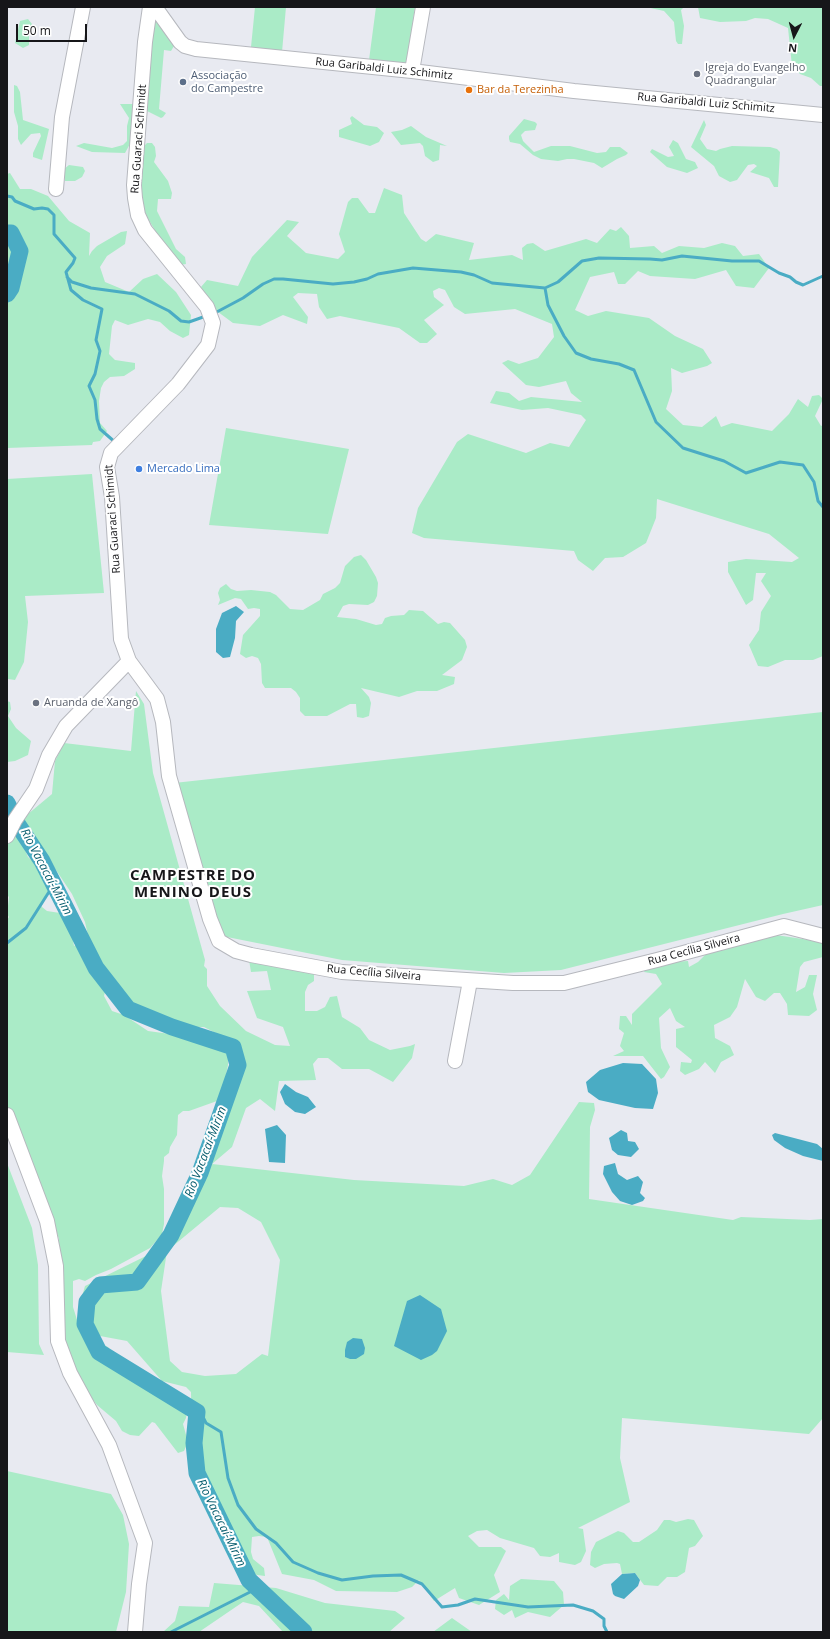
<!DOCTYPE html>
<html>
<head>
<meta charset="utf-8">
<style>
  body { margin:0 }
  #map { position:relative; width:830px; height:1639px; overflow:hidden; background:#e8eaf1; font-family:"Open Sans",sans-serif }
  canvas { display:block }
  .frame { position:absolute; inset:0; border:8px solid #161619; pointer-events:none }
  .north { position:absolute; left:774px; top:16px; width:40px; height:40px; -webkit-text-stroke:3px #fff; paint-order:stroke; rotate:186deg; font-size:11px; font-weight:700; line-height:16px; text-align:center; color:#161619 }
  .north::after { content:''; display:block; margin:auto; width:14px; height:18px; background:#161619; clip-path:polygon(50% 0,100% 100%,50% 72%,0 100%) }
  .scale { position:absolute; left:16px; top:24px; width:71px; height:18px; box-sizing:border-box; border:2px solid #161619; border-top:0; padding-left:5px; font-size:12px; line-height:14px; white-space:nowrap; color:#161619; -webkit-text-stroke:3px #fff; paint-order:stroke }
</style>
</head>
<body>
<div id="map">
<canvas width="830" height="1639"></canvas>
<div class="frame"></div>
<div class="north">N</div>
<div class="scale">50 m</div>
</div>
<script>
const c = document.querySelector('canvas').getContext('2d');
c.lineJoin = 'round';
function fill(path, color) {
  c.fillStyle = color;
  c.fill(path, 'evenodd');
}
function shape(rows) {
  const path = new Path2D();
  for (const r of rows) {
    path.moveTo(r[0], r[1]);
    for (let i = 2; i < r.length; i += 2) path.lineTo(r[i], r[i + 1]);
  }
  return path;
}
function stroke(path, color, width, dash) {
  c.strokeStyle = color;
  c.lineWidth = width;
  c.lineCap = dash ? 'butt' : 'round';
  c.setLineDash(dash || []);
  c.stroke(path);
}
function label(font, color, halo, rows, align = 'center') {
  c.font = font + ' "Open Sans",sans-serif';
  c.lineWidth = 4;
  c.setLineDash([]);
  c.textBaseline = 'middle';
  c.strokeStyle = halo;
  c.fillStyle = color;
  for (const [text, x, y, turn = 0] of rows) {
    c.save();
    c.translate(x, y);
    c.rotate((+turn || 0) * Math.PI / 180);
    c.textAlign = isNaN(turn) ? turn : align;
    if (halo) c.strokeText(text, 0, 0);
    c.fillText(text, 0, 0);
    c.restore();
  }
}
fill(shape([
  [255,7,286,7,282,52,251,47],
  [376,7,415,7,407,63,369,60],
  [646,7,684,7,681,10,684,26,682,44,678,44,676,41,674,22,664,11],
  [698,7,823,7,823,86,820,86,811,78,800,74,792,66,788,28,768,19,755,18,746,21,720,22,700,18],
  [28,19,32,24,29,30,29,45,23,48,15,43,20,21],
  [154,19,159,21,174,46,171,51,164,50,159,109,166,113,163,117,161,118,147,111],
  [14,85,17,86,20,92,23,120,49,129,42,160,33,157,33,153,41,136,40,133,31,134,21,145,18,139,18,126,14,112],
  [120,104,134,104,131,142,125,153,92,152,76,146,84,143,112,148,123,145,127,141,127,126,129,118],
  [352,116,364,125,377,127,384,133,379,142,370,146,339,137,339,130,352,124,350,118],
  [524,119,535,122,537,124,535,130,525,131,521,135,523,141,534,152,551,146,570,146,597,153,606,152,610,147,620,147,628,153,626,155,617,159,602,168,594,163,574,159,567,159,558,161,541,159,533,155,520,144,510,142,509,139,509,136],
  [704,120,706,125,700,139,707,149,716,151,720,149,732,146,770,147,777,149,780,152,778,187,774,187,769,178,750,172,757,166,754,164,748,165,737,180,730,182,719,176,714,166,691,147],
  [411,126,426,137,447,146,440,145,439,160,433,162,425,156,423,146,420,143,401,145,391,132,402,130],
  [673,140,678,143,686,159,695,162,698,168,687,173,667,167,650,152,652,149,668,157,674,156,669,147],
  [147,143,152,143,155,147,156,156,154,162,168,181,172,193,171,199,158,199,157,211,176,249,185,257,186,264,180,265,160,239,143,210,140,190,144,146],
  [69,165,83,167,85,171,82,177,75,181,65,181,64,169],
  [10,173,20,189,31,189,48,196,69,221,90,233,89,256,92,251,97,246,121,232,127,231,125,244,107,256,100,267,105,282,129,292,143,279,157,274,176,292,191,315,189,335,183,338,170,331,160,322,148,319,128,325,115,320,112,326,109,354,115,360,135,363,135,369,124,376,110,377,104,382,101,388,99,401,100,423,107,431,100,441,93,442,92,445,7,448,7,174],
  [384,188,402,195,404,213,421,239,426,242,436,234,474,243,469,260,512,255,523,260,522,248,527,244,533,243,545,251,586,239,597,243,610,229,616,231,621,227,629,236,630,248,654,246,662,253,679,246,704,248,722,243,735,246,743,256,759,254,769,268,754,288,736,286,726,270,695,279,650,276,638,271,625,284,618,284,614,272,590,277,575,310,588,316,606,311,649,318,675,336,703,349,712,363,707,366,682,373,671,368,672,391,666,409,683,425,702,427,716,416,721,427,732,423,772,431,789,414,798,399,808,407,812,396,819,395,823,399,815,416,821,426,823,425,823,656,813,660,785,660,768,667,758,666,749,645,759,630,761,612,771,596,761,581,766,573,756,573,753,600,746,605,728,572,728,562,746,559,792,562,799,558,769,534,657,499,656,518,646,543,623,557,605,558,593,571,578,560,574,551,424,538,412,533,418,508,457,442,468,434,526,453,550,443,569,447,586,420,581,415,548,408,522,410,490,403,496,391,509,393,519,401,531,397,582,402,571,393,566,381,539,387,526,385,502,363,508,360,519,364,538,358,554,337,552,324,515,309,465,314,454,307,445,290,439,288,433,291,434,297,444,305,424,320,437,334,427,343,420,343,399,328,340,316,327,319,319,307,317,294,298,293,293,297,308,317,307,324,283,315,260,326,233,323,214,309,201,287,207,280,238,286,252,257,287,220,299,222,287,236,306,253,338,259,345,252,339,234,348,202,352,198,358,198,369,213,375,213],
  [226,428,349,449,328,534,209,525],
  [92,474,104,593,25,596,28,622,24,662,15,680,8,679,7,674,7,479],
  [361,555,366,560,376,577,378,583,377,596,374,602,368,605,349,604,343,606,337,617,356,619,376,625,382,624,385,618,391,616,404,615,409,610,423,611,438,624,444,622,450,623,465,640,467,647,462,660,442,675,455,677,454,684,437,691,417,691,399,697,361,688,369,697,371,703,369,716,363,718,357,717,356,704,350,704,327,716,305,716,300,711,300,698,296,692,291,688,265,688,262,683,261,664,258,658,252,656,246,658,240,654,243,635,260,616,260,609,254,608,248,609,241,599,235,598,218,605,220,600,218,593,220,588,226,584,231,589,237,591,251,590,270,592,276,595,290,609,303,610,320,600,323,594,335,588,340,583,345,566,354,557],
  [136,691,144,704,153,773,205,960,204,966,207,969,207,986,220,1006,246,1031,275,1045,290,1046,283,1027,257,1018,247,991,271,990,267,971,251,972,249,960,314,972,314,981,308,985,305,992,305,1011,317,1011,325,1007,330,997,337,996,342,1017,360,1028,369,1040,390,1050,410,1046,415,1044,412,1058,393,1082,369,1069,342,1069,328,1058,318,1058,313,1064,316,1080,279,1081,275,1111,260,1099,246,1108,232,1147,212,1164,354,1180,464,1186,493,1179,512,1185,530,1175,579,1102,594,1103,595,1110,590,1127,589,1199,733,1220,741,1217,810,1220,823,1219,823,1418,809,1434,622,1418,620,1458,630,1502,578,1528,583,1529,586,1551,581,1562,575,1565,559,1562,559,1553,550,1557,540,1556,534,1548,500,1538,487,1530,477,1531,468,1536,479,1547,501,1547,506,1551,494,1575,500,1592,479,1605,459,1598,455,1588,434,1601,419,1580,412,1587,397,1592,336,1591,314,1580,282,1574,267,1537,259,1536,252,1537,251,1552,253,1559,264,1568,265,1576,250,1574,213,1508,192,1449,191,1392,186,1387,162,1381,127,1341,100,1336,89,1324,81,1300,85,1286,150,1254,169,1231,178,1205,195,1185,194,1167,219,1116,239,1052,235,1043,204,1027,177,1027,121,1005,91,965,93,958,85,922,72,894,22,819,52,794,55,761,64,743,131,751],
  [220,1207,238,1208,261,1222,280,1260,268,1356,262,1354,236,1374,205,1376,182,1372,170,1361,161,1291,167,1251],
  [7,701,10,702,11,709,8,716,16,728,31,741,28,755,15,761,7,762],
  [823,712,823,905,783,914,561,970,504,973,342,960,222,936,174,783],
  [17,831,28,857,41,868,49,882,50,888,41,904,42,907,47,911,60,913,71,926,74,946,80,942,87,950,88,969,105,992,104,996,112,1011,124,1015,148,1031,192,1037,214,1044,228,1053,228,1065,223,1090,217,1101,189,1111,183,1111,178,1115,177,1135,170,1147,169,1153,164,1157,164,1161,162,1176,164,1189,164,1224,162,1234,158,1239,150,1248,111,1269,96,1275,85,1281,79,1279,73,1281,73,1307,78,1323,99,1343,108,1347,118,1360,134,1366,162,1386,184,1395,188,1404,186,1418,183,1424,188,1442,184,1451,178,1453,155,1423,152,1422,139,1436,130,1435,122,1431,116,1421,97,1405,85,1390,75,1373,60,1327,59,1239,49,1210,7,1105,7,920,9,917,7,914,9,897,7,895,7,843],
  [769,934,823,942,823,957,804,962,800,967,796,992,805,987,809,975,817,975,813,994,817,1010,809,1016,788,1015,787,1004,780,993,774,993,765,1001,756,997,745,979,737,1007,730,1017,714,1025,715,1038,730,1046,734,1055,721,1062,715,1073,705,1062,699,1069,685,1075,680,1071,681,1062,691,1063,692,1060,676,1047,676,1029,685,1027,676,1021,670,1008,659,1018,661,1048,670,1067,664,1077,661,1079,643,1056,613,1056,624,1051,620,1046,624,1033,619,1029,620,1016,626,1016,632,1025,632,1014,662,984,656,974,644,972,646,968,659,967,671,962,688,961,689,967,698,962,710,950],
  [7,1163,32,1228,38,1265,39,1344,44,1355,7,1352],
  [7,1471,111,1494,123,1515,129,1544,126,1592,116,1632,7,1632],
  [688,1519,694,1520,703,1536,695,1546,689,1548,685,1572,677,1577,667,1577,658,1586,644,1585,635,1573,622,1574,620,1564,617,1563,604,1564,595,1568,590,1565,591,1552,596,1542,618,1531,624,1533,633,1542,639,1542,657,1530,664,1520,670,1520,676,1522],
  [521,1579,554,1581,563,1592,564,1605,550,1617,528,1612,515,1618,512,1610,504,1615,495,1609,496,1600,504,1594,509,1600,510,1586],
  [214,1583,276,1588,325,1603,395,1611,405,1618,389,1632,283,1632,259,1606,243,1602,199,1632,163,1632,175,1621,179,1606,209,1607],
  [452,1618,472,1632,433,1632]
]), '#aaebc7');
fill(shape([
  [236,606,244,612,236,621,235,638,230,657,223,658,216,652,216,629,222,613],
  [623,1063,642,1064,656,1079,658,1093,653,1109,635,1108,599,1100,588,1092,586,1082,600,1070],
  [285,1084,296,1092,308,1097,316,1107,305,1114,295,1112,285,1104,280,1092],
  [277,1125,286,1135,285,1163,269,1162,265,1129],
  [621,1130,627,1133,628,1141,635,1142,639,1149,631,1157,618,1155,612,1150,609,1138],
  [775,1133,817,1144,823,1149,823,1161,803,1156,785,1148,774,1140,772,1135],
  [615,1163,618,1174,627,1180,638,1176,643,1182,640,1193,645,1198,643,1201,632,1205,620,1201,612,1192,603,1174,604,1166],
  [420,1295,441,1309,447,1331,437,1351,432,1355,421,1360,394,1346,407,1301],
  [353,1338,362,1339,365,1348,364,1354,356,1359,350,1359,345,1357,345,1350,347,1342],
  [635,1573,640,1580,638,1586,624,1599,615,1596,613,1594,611,1584,622,1574]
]), '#4aacc4');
stroke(shape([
  [7,196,12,197,15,201,34,209,42,208,48,209,54,215,54,234,75,258,73,263,66,272,71,290,83,300,102,309,96,340,100,351,95,374,89,386,95,400,97,419,100,429,116,443],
  [67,277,72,282,91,288,135,294,169,311,181,321,189,322,206,316],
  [545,288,548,305,564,336,576,353,591,359,619,364,634,370,656,422,683,448,724,461,746,473,780,462,803,465,814,482,818,501,823,507],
  [213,314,243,298,263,284,274,279,283,279,333,284,354,282,367,279,378,274,413,268,461,272,474,275,492,283,545,288,558,282,582,261,599,258,650,259,662,260,682,256,732,261,759,261,779,273,790,277,796,282,803,285,823,276],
  [7,943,26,928,54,884],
  [197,1412,203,1417,206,1423,221,1432,228,1478,238,1505,256,1529,276,1543,293,1562,318,1573,342,1580,373,1576,401,1575,422,1584,442,1607,458,1605,475,1599,528,1607,573,1605,593,1611,604,1619,604,1626,607,1632],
  [171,1632,258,1588]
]), '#4aacc4', 3);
stroke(shape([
  [7,233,11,233,20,251,11,288,7,294],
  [7,803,18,825,42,861,96,968,128,1009,172,1027,233,1047,238,1065,200,1173,171,1235,137,1282,100,1285,87,1302,85,1324,99,1352,197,1412,194,1443,197,1473,249,1580,304,1632]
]), '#4aacc4', 17);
const minor = shape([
  [150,7,145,42,134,185,135,198,138,215,145,230,207,307,213,323,208,345,178,384,111,453,107,467,112,497,121,639,129,661,157,699,163,722,169,776,210,919,219,941,236,951,251,955,342,972,513,983,564,983,657,960,784,926,823,936],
  [155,7,180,42,185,46,196,49,412,71,574,91,823,115],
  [412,71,423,7],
  [56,189,62,117,83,7],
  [7,836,15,820,36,789,49,755,66,726,129,661],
  [455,1061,470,981],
  [7,1115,47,1221,56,1266,58,1341,70,1373,109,1445,145,1543,139,1584,135,1632]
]);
stroke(minor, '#b6b8be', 16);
stroke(minor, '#fff', 14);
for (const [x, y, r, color] of [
  [697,74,4,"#6b7280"],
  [183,82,4,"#5c6f8a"],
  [469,90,4,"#e8710a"],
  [139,469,4,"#3f7fe0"],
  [36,703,4,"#6b7280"]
]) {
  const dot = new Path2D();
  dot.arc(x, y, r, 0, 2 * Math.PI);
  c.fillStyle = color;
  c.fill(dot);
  stroke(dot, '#fff', 1.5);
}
label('11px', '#5b616d', '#fff', [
  ["Igreja do Evangelho",705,68],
  ["Quadrangular",705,81],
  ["Aruanda de Xangô",44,703]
], 'left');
label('11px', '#161619', '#fff', [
  ["Rua Garibaldi Luiz Schimitz",384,69,6],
  ["Rua Garibaldi Luiz Schimitz",706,103,5],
  ["Rua Guaraci Schimidt",139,139,-86],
  ["Rua Guaraci Schimidt",113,519,-94],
  ["Rua Cecília Silveira",694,950,-15],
  ["Rua Cecília Silveira",374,973,5]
]);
label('11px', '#4e5e75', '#fff', [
  ["Associação",191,76],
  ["do Campestre",191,89]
], 'left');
label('11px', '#c56008', '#fff', [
  ["Bar da Terezinha",477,90]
], 'left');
label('11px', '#366cbe', '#fff', [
  ["Mercado Lima",147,469]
], 'left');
label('italic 12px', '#045b6c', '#fff', [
  ["Rio Vacacaí-Mirim",46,872,62],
  ["Rio Vacacaí-Mirim",206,1152,-69],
  ["Rio Vacacaí-Mirim",221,1523,64]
]);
c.letterSpacing = '1px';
label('bold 15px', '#161619', '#fff', [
  ["CAMPESTRE DO",193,876],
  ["MENINO DEUS",193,893]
]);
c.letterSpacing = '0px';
</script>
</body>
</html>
